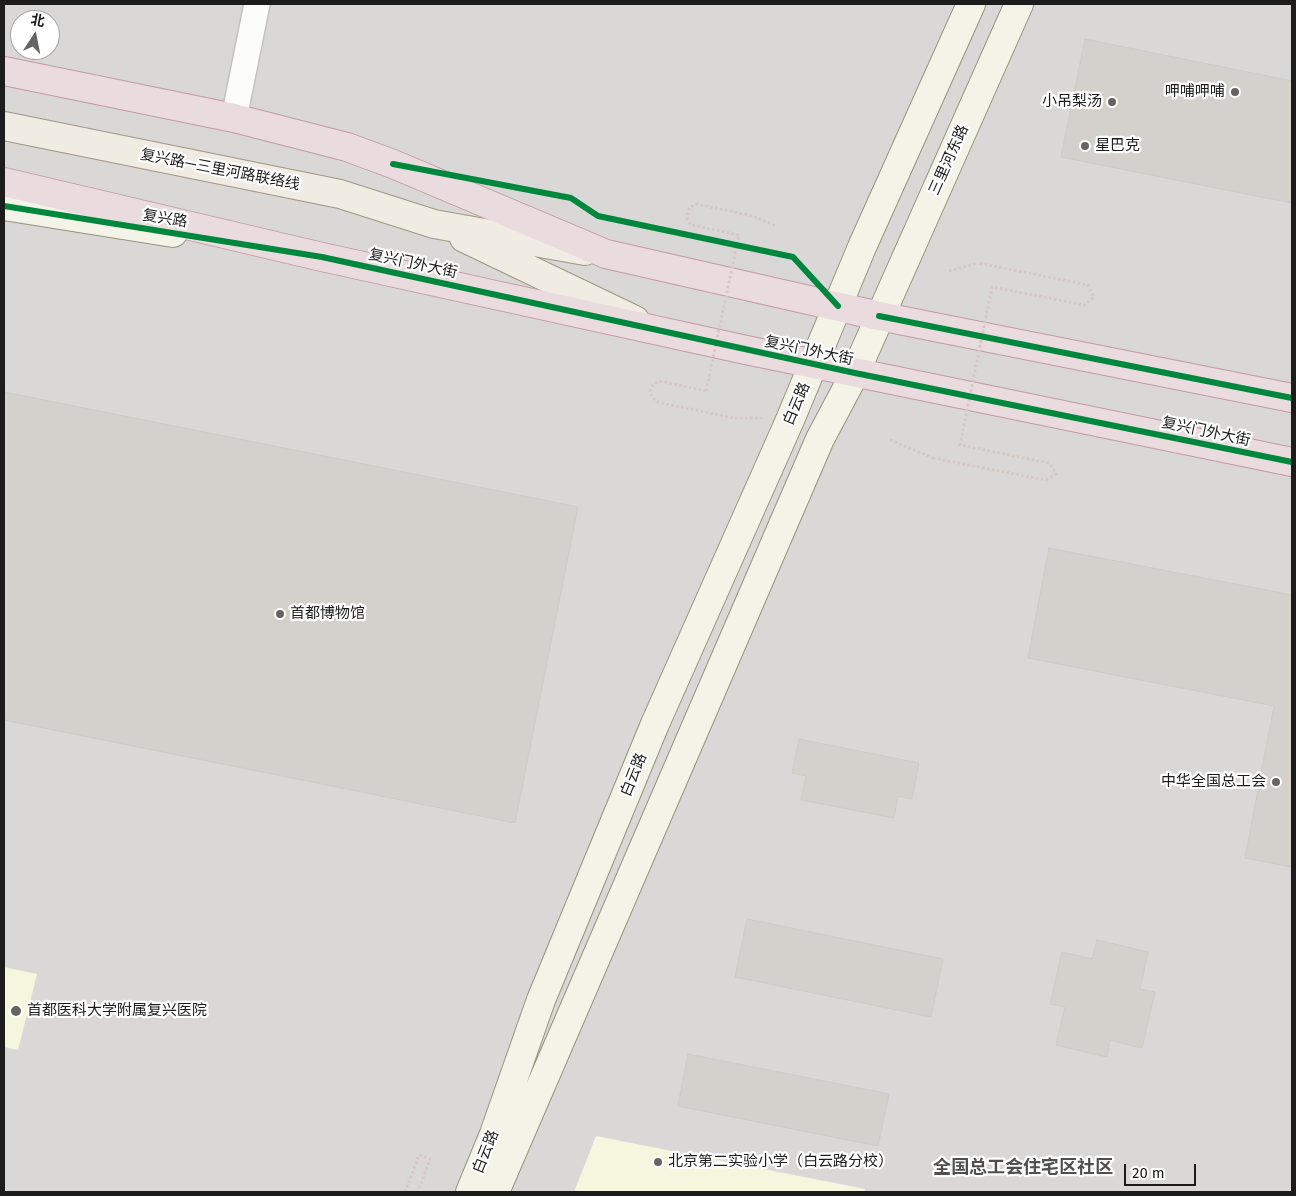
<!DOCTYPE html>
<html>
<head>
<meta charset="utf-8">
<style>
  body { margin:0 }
  #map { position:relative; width:1296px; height:1196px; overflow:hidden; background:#ece9e4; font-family:"Fira Sans","Noto Sans SC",sans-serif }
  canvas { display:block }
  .frame { position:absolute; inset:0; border:5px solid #1c1c1c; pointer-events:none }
  .north { position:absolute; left:10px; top:10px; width:50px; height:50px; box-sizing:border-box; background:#fff; border:1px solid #a4a4a4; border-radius:50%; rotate:11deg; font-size:14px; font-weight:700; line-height:20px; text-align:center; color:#1c1c1c }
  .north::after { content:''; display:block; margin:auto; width:18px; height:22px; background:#656462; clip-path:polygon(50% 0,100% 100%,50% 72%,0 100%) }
  .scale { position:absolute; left:1124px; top:1164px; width:72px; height:22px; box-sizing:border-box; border:2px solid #1c1c1c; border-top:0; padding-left:6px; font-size:15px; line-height:18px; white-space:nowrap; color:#1c1c1c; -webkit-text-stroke:4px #fff; paint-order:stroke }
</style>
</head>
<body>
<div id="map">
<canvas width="1296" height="1196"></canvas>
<div class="frame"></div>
<div class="north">北</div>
<div class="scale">20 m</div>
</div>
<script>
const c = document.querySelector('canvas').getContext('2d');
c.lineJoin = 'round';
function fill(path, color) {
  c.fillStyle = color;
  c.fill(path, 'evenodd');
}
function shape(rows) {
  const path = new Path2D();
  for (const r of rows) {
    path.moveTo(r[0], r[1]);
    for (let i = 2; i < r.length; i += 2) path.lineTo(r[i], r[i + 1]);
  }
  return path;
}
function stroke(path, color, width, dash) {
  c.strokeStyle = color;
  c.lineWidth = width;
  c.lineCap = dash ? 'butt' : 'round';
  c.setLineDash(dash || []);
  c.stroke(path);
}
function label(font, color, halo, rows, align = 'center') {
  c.font = font + ' "Fira Sans","Noto Sans SC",sans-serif';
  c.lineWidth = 4.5;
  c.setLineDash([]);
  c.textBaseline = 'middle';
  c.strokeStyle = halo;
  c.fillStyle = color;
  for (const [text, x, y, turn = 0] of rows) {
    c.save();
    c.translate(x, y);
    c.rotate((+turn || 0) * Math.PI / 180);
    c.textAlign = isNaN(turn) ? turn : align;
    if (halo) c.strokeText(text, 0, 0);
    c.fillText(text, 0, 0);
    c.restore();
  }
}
fill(shape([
  [4,4,1292,4,1292,1192,4,1192],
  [20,20,50,20,50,50,20,50]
]), '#dad8d6');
fill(shape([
  [4,967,37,974,18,1050,4,1047],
  [596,1136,865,1189,864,1192,574,1192]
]), '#f6f5de');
const building = shape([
  [1085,39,1292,81,1292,203,1061,157,1085,39],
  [4,392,578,507,515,823,4,720,4,392],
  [1049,548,1292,595,1292,867,1245,858,1274,706,1028,658,1049,548],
  [799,739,919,763,912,799,898,796,894,818,801,800,806,776,792,773,799,739],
  [747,919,943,959,931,1017,735,977,747,919],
  [1097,940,1148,952,1140,989,1155,992,1142,1048,1110,1040,1107,1057,1056,1045,1065,1007,1050,1004,1062,952,1092,959,1097,940],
  [688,1054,889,1094,878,1146,678,1106,688,1054]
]);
fill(building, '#d4d1cc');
stroke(building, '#cfcac5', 1);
const street = shape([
  [234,118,257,4]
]);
const secondary = shape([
  [4,206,173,233],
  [470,1192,494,1134,541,1000,655,724,790,420,862,247,971,4],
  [495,1192,820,439,855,373,1019,4]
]);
const primary = shape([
  [4,126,340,194,434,224,585,251],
  [464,238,635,320]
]);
const highway = shape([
  [4,71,234,118,347,147,393,164,606,254,879,316,1292,398],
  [4,182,322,257,746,350,1292,462]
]);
stroke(street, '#c4c2c0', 28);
stroke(secondary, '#93957c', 30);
stroke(primary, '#a19681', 30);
stroke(highway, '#c399a4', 30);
stroke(shape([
  [739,235,691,225,687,219,689,208,696,204,753,216,776,226],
  [949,271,978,263],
  [706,391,659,381,653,385,650,391,652,397,657,402,734,418,764,418],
  [890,440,933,458],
  [405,1192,419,1155,430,1159,418,1192]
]), '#d7c7c3', 3, [2.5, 2.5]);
stroke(street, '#fcfcfb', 25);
stroke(secondary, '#f3f3e8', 28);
stroke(primary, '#f0ebe3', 28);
stroke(highway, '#eadcde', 28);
stroke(shape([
  [706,391,739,235],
  [933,458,1046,480,1056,474,1049,463,960,445,992,287,1085,305,1094,297,1088,285,978,263]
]), '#d7c7c3', 3, [2.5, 2.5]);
stroke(shape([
  [393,164,571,198,598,216,793,257,838,306],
  [4,206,322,257,855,373,1292,462],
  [879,316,1292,398]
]), '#00873e', 6);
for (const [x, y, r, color] of [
  [1235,92,5,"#656462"],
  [1112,102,5,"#656462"],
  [1085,146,5,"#656462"],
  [280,614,5,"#656462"],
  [1276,782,5,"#656462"],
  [16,1011,6,"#656462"],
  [658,1162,5,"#656462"]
]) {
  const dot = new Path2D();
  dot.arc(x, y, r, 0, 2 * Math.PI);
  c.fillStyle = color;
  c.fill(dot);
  stroke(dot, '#fff', 2);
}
label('15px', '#1c1c1c', '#fff', [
  ["呷哺呷哺",1225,92,"right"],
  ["小吊梨汤",1102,102,"right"],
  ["星巴克",1095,146],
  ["首都博物馆",290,614],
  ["中华全国总工会",1266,782,"right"],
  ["首都医科大学附属复兴医院",27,1011],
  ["北京第二实验小学（白云路分校）",668,1162]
], 'left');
label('15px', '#1c1c1c', '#fff', [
  ["三里河东路",949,160,-66],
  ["复兴路—三里河路联络线",220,170,11],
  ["复兴路",165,219,9],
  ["复兴门外大街",413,264,12],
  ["复兴门外大街",809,351,12],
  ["白云路",797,404,-67],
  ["复兴门外大街",1206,432,12],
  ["白云路",634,775,-68],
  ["白云路",486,1152,-68]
]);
label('bold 18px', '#4f4f4f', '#fff', [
  ["全国总工会住宅区社区",1023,1168]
]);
</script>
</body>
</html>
